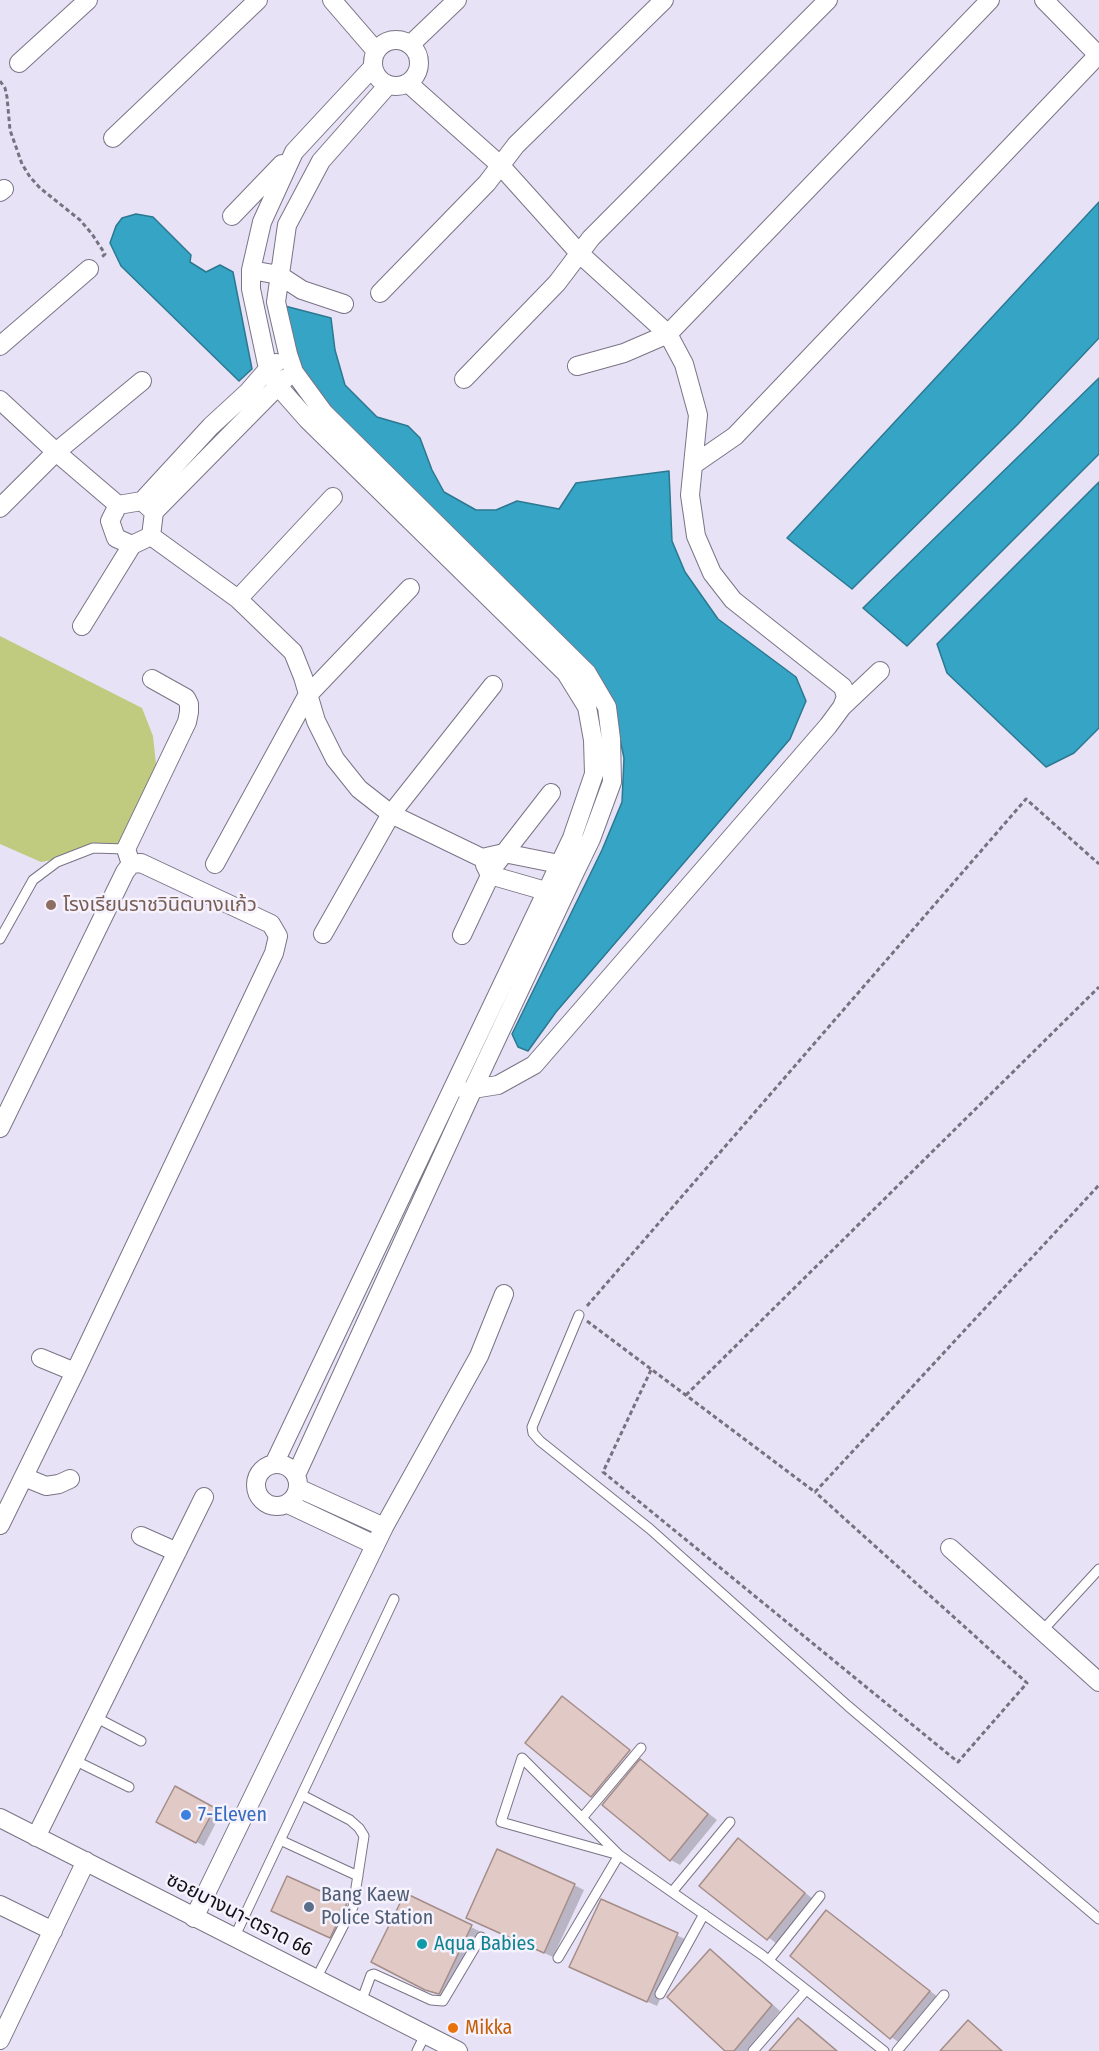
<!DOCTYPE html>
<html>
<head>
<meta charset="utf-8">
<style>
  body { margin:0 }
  canvas { display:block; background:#e8e2f6 }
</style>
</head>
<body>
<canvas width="1099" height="2051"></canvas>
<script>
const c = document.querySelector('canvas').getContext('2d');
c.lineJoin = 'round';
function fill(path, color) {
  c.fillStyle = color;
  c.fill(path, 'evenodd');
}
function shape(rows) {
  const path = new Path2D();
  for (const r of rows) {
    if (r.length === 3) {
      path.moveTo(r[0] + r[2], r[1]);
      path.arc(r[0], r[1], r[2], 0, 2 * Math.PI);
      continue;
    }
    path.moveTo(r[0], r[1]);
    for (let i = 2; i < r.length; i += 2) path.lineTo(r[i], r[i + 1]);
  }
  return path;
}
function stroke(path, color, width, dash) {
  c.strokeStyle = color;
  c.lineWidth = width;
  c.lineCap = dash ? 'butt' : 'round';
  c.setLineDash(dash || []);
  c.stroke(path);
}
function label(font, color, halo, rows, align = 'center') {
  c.font = font + ' "Fira Sans Condensed","Noto Sans Thai",sans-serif';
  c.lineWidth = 5;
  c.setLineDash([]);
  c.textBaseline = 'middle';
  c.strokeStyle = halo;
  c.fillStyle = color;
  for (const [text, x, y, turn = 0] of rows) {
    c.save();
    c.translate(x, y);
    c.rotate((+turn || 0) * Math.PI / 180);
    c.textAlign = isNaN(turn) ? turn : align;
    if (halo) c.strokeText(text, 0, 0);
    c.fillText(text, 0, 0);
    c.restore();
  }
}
fill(shape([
  [0,636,142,708,153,736,158,783,145,810,115,849,41,862,0,844]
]), '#c0cb80');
const water = shape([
  [1099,202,1099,338,1018,424,852,589,787,538,1099,202],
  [136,214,153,217,191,255,190,262,206,272,220,265,233,272,252,369,239,381,121,266,110,243,116,226,122,218,136,214],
  [285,306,331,318,335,350,345,385,377,417,408,426,420,438,432,470,444,492,476,510,496,510,517,501,559,509,576,483,669,471,672,541,685,572,718,619,796,677,806,701,790,739,556,1012,528,1051,518,1047,512,1034,602,850,622,802,624,758,614,712,321,406,285,337,285,306],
  [1099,378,1099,454,907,646,863,608,1099,378],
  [1099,482,1099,728,1074,753,1046,767,947,673,937,644,1099,482]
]);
fill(water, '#36a4c5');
stroke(water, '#2c7891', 1.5);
fill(shape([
  [563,1698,629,1749,591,1795],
  [631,1751,638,1756,601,1801,593,1796],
  [641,1761,717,1820,680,1865,671,1860,604,1805],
  [175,1788,221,1813,204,1846,158,1821],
  [747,1846,813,1899,777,1944,702,1886],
  [574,1885,584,1890,553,1957,477,1922],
  [406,1895,481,1932,449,1998,436,1994,382,1967],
  [602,1901,687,1940,657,2006,581,1972],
  [346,1905,353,1909,337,1940,279,1914],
  [827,1912,938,1997,900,2043,891,2037],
  [710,1951,719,1956,780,2011,747,2051,727,2051],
  [798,2020,808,2025,838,2051,771,2051],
  [969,2022,975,2026,1003,2051,942,2051]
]), '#0003');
const building = shape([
  [562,1696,630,1750,591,1797,525,1743,562,1696],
  [640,1759,708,1814,670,1861,602,1805,640,1759],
  [175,1786,215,1808,196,1843,156,1822,175,1786],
  [738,1838,805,1893,767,1940,699,1886,738,1838],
  [497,1849,575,1884,544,1953,466,1918,497,1849],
  [287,1876,347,1903,330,1938,271,1911,287,1876],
  [405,1893,472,1925,439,1994,425,1990,371,1962,405,1893],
  [601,1899,678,1933,647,2002,569,1967,601,1899],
  [826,1910,930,1991,890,2039,790,1956,826,1910],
  [710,1949,772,2005,734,2051,725,2051,667,1997,710,1949],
  [798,2018,837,2051,769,2051,798,2018],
  [968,2020,1002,2051,940,2051,968,2020]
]);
fill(building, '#e1c9c5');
stroke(building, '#a48d89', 1.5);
const service = shape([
  [0,939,33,880,57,862,93,848,126,849],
  [579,1315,532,1427,533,1433,540,1441,650,1529,848,1706,1099,1919],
  [1042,1631,1099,1569],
  [95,1717,141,1741],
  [74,1760,129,1787],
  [302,1795,350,1820,359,1828,364,1836,353,1907,316,1979],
  [582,1818,641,1748],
  [280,1840,358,1876],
  [619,1855,501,1822,522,1758,619,1855,762,1955,884,2051],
  [672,1892,730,1822],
  [234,1938,394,1599],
  [558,1958,619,1855],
  [769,1960,820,1896],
  [660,1994,704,1914],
  [361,2002,371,1975,374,1974,431,2000,443,2001,481,1937],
  [417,2051,425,2035],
  [753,2051,806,1990],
  [897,2051,944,1995]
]);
const minor = shape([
  [332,0,376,51],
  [1044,0,1098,55],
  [396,63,23],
  [410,45,457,0],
  [19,63,88,0],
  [408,83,500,165,580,254,668,334,684,364,698,415,690,495,696,536,712,573,733,600,843,687,846,697,842,707],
  [113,138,258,0],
  [0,192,4,189],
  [232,216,282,164],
  [251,270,279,275,302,290,344,304],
  [380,293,487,183,516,145,664,0],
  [0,346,89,269],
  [577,366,624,353,668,334,990,0],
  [464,379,557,283,591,238,828,0],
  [0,400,56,452,118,505],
  [693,465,735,436,1099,54],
  [142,501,211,426,248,392,268,369,276,363],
  [142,501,154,512,151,536,132,545,116,538,110,521,118,505,142,501],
  [0,508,56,452,142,381],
  [154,512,286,378],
  [151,536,238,599,293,652,303,677,316,721,335,759,359,789,391,814,482,858,504,853,559,864,568,868],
  [238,599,333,497],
  [82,626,132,545],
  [131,864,126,849,187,722,189,712,189,704,186,698,152,679],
  [215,864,307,696,410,588],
  [485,865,490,875,556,894],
  [323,934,391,814,493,685],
  [462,935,495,865,551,793],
  [467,1092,473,1089,498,1085,534,1065,828,726,842,707,880,671],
  [0,1128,125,872,131,864,141,863,271,924,278,936,274,953,75,1372,0,1525],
  [41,1358,75,1372],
  [274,1464,572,838,594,774,593,740,587,707,566,673,307,419,277,385,268,369,251,289,251,270,262,222,294,152,373,67],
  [277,1485,21],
  [296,1475,473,1089,575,872,591,839,612,782,611,739,607,707,587,673,324,413,294,372,288,354,276,302,287,225,321,161,388,85],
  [24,1477,46,1486,59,1484,70,1479],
  [298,1488,384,1527],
  [288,1504,375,1545],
  [141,1536,177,1552],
  [950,1548,1099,1682],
  [0,1818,458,2051],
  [36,1837,204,1497],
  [0,1905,53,1931],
  [194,1918,384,1527,479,1356,504,1294],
  [0,2040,86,1861]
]);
stroke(service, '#7a7486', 11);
stroke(minor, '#7a7486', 20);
stroke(shape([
  [0,81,5,88,7,97,10,130,22,164,30,177,40,188,80,220,92,234,105,254,101,258],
  [587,1306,1026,799,1099,864],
  [587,1321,815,1492,1099,1185],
  [651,1370,603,1472,958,1762,1027,1683,815,1492],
  [686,1395,1099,987]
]), '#777280', 3, [4.5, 3]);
stroke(service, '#fff', 9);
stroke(minor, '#fff', 18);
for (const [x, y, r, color] of [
  [51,905,6,"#8d6e63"],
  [186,1815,6,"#3f7fe0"],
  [309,1907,6,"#5c6f8a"],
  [422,1944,6,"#0f9aa8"],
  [453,2028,6,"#e8710a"]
]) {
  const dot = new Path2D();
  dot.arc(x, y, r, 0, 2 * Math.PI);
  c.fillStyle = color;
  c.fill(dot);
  stroke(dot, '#f5f1fd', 2);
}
label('20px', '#785e54', '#f5f1fd', [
  ["โรงเรียนราชวินิตบางแก้ว",63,905]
], 'left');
label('20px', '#366cbe', '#f5f1fd', [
  ["7-Eleven",198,1815]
], 'left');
label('20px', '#4e5e75', '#f5f1fd', [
  ["Bang Kaew",321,1895],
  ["Police Station",321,1918]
], 'left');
label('20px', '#131017', '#f5f1fd', [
  ["ซอยบางนา-ตราด 66",239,1915,27]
]);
label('20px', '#0d838f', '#f5f1fd', [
  ["Aqua Babies",434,1944]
], 'left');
label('20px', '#c56008', '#f5f1fd', [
  ["Mikka",465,2028]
], 'left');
</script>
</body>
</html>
